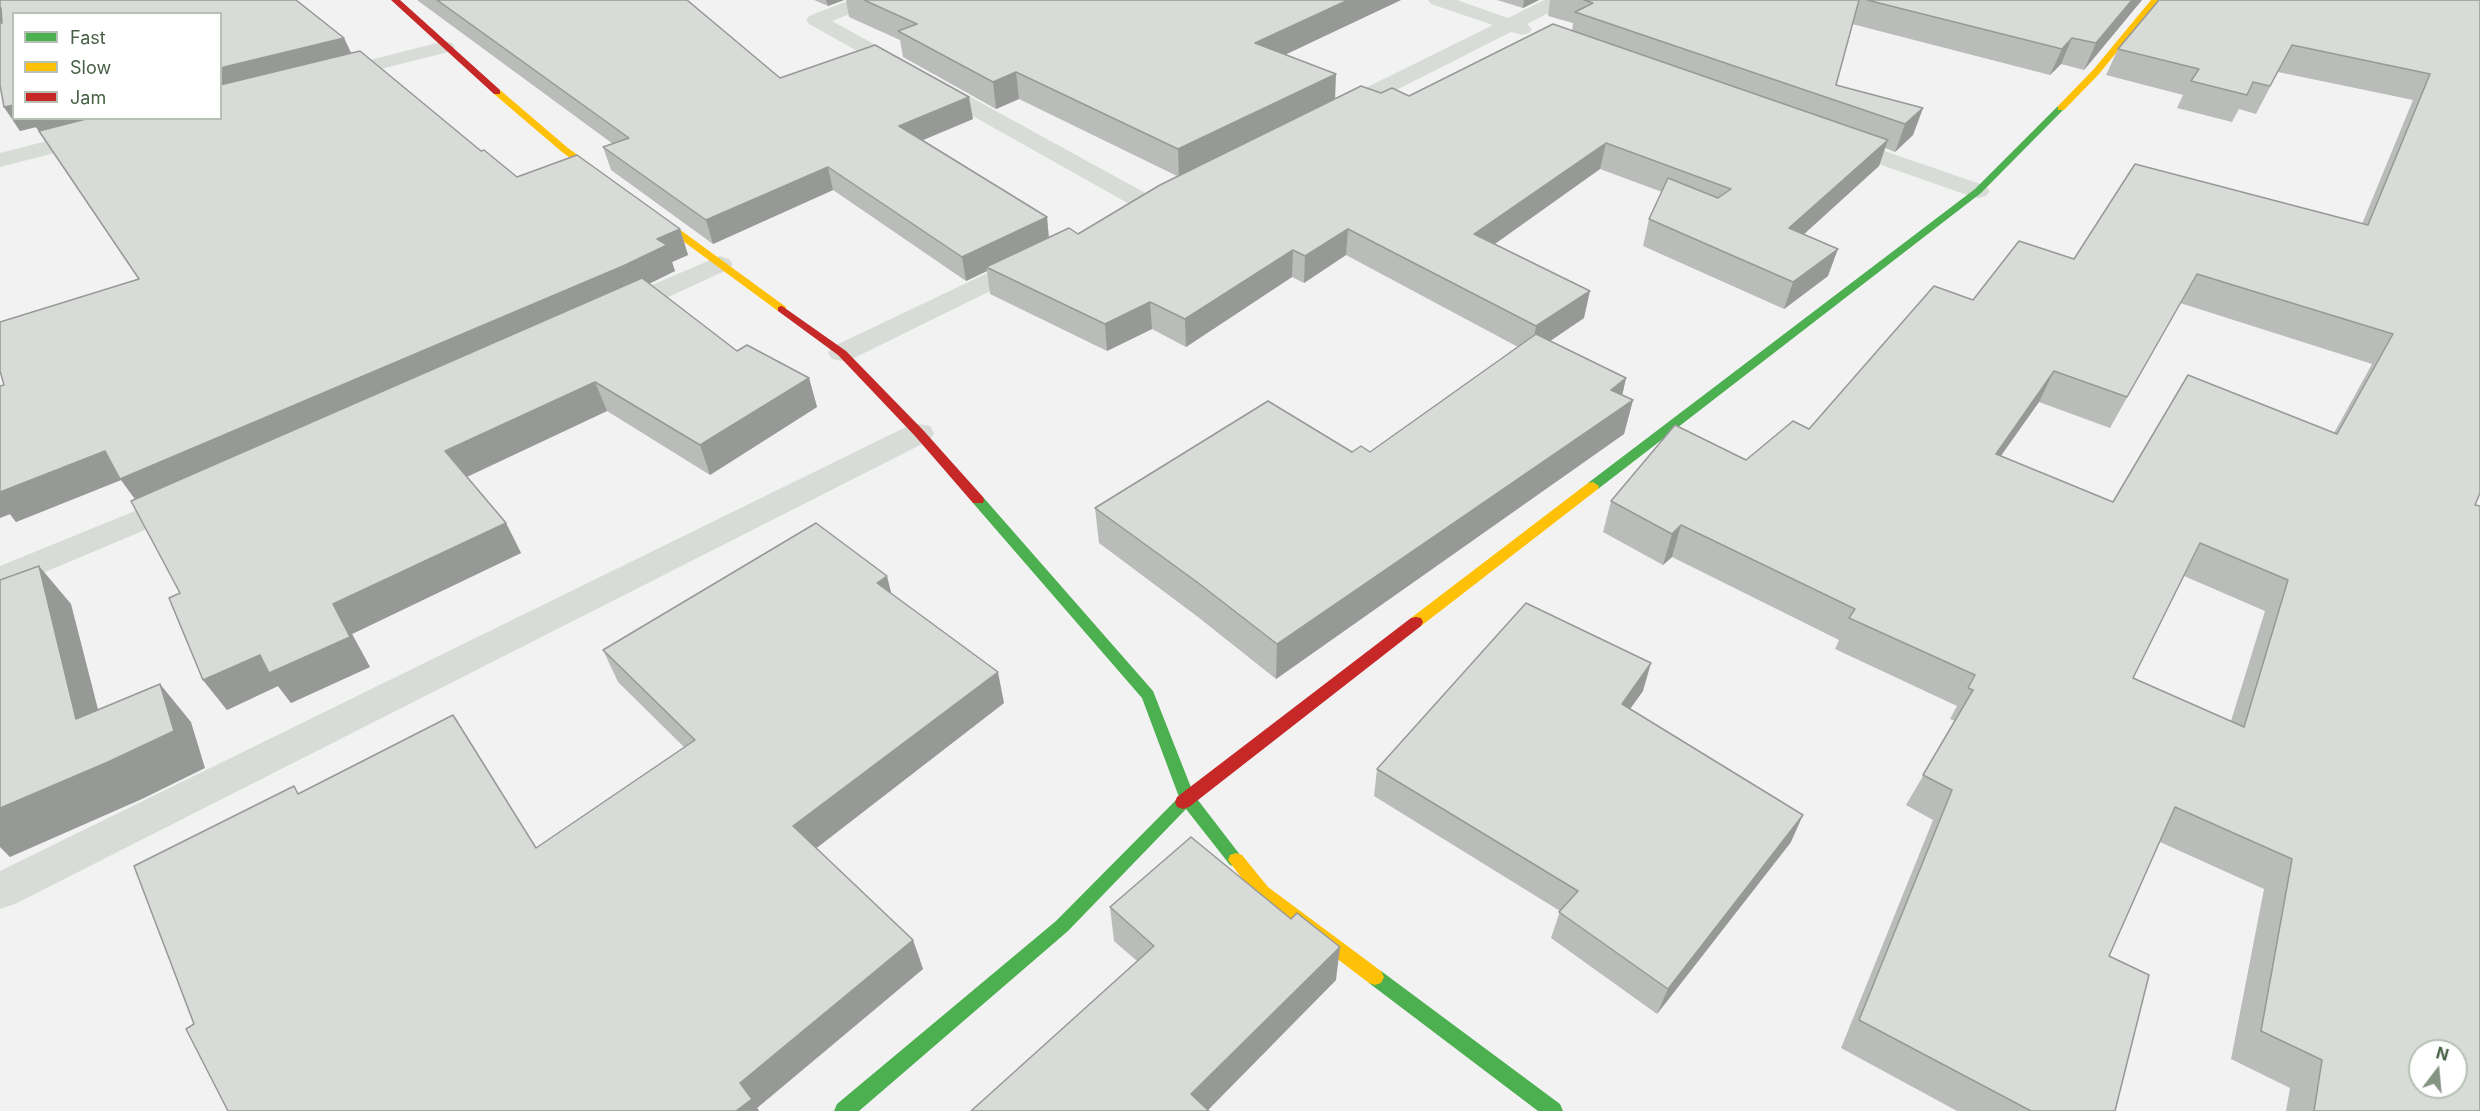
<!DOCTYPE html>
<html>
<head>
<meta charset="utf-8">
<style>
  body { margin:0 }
  #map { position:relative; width:2480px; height:1111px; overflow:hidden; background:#f2f2f3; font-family:Inter,sans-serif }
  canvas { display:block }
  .legend { position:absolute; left:12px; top:12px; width:210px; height:108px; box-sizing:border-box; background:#fff; border:2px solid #b6c0b5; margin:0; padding:8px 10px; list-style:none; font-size:18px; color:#486146 }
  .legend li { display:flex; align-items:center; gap:12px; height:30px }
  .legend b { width:30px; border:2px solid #b6c0b5 }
  .north { position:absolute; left:2408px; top:1039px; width:60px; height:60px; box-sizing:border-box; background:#fff; border:2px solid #b6c0b5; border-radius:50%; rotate:16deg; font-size:16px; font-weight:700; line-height:24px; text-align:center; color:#486146 }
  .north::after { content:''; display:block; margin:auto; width:21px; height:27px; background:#849483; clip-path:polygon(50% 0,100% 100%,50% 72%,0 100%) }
</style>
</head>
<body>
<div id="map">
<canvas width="2480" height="1111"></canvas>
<ul class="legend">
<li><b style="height:8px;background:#4caf50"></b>Fast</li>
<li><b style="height:8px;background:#ffc107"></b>Slow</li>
<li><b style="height:8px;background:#c62828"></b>Jam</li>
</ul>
<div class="north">N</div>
</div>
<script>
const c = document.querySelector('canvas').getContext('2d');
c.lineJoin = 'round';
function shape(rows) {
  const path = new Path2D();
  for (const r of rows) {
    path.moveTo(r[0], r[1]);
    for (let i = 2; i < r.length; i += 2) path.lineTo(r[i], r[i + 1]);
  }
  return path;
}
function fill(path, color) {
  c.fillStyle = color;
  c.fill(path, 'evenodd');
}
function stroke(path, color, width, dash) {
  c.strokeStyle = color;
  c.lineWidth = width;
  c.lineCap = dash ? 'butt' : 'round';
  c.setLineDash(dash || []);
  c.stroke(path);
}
fill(shape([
  [850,0,878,0,875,4,832,21,1158,200,1161,205,1158,210,1149,212,1140,210,809,24,806,20,809,16,850,0],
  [1428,0,1457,0,1508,18,1544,0,1569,0,1566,4,1527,24,1532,29,1529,33,1522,35,1511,32,1345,116,1337,118,1329,116,1326,111,1329,106,1493,25,1431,4,1428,0],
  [445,41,452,43,455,47,452,51,333,81,326,79,322,75,326,71,445,41],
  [136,118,175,118,172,123,0,167,0,153,136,118],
  [1841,136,1986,186,1990,191,1986,196,1978,198,1970,196,1833,148,1830,143,1833,138,1841,136],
  [1030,254,1039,257,1043,262,1039,267,852,359,842,361,832,359,828,353,832,347,1021,257,1030,254],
  [720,256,729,259,733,264,729,269,627,316,617,318,607,316,604,310,607,304,720,256],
  [919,424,930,426,934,433,930,440,15,904,0,909,0,871,908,426,919,424],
  [184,491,195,495,200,502,195,509,0,591,0,566,184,491]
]), '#d7dcd7');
fill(shape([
  [2058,106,2065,108,1981,193,1598,489,1588,489,1587,486,1588,483,1975,189,2058,106],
  [978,496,983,497,1153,691,1194,795,1244,860,1242,865,1236,867,1230,865,1186,809,1068,931,859,1111,834,1111,837,1104,1056,921,1179,797,1142,698,973,503,972,500,978,496],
  [1375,969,1381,971,1560,1104,1563,1111,1538,1111,1369,983,1366,977,1369,971,1375,969]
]), '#4caf50');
fill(shape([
  [2151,0,2159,0,2099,74,2064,110,2058,110,2058,106,2093,70,2151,0],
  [494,90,500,90,568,148,786,307,786,311,778,311,562,152,494,94,494,90],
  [1593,482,1599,486,1598,489,1421,626,1411,626,1409,622,1411,618,1588,483,1593,482],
  [1236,853,1242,855,1268,887,1381,971,1384,977,1381,983,1375,985,1369,983,1256,897,1228,860,1230,855,1236,853]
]), '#ffc107');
fill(shape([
  [391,0,400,0,500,90,500,94,494,94,391,0],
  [782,306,846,351,923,430,983,497,984,500,983,503,973,503,915,436,838,355,778,311,778,307,782,306],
  [1416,617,1421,618,1423,622,1421,626,1189,807,1183,809,1177,807,1175,802,1177,797,1411,618,1416,617]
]), '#c62828');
fill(shape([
  [0,0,296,0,344,38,351,53,360,51,481,151,484,150,517,177,577,155,680,229,688,255,672,262,675,271,649,284,737,351,747,345,809,378,817,407,710,475,607,411,467,477,506,523,521,553,352,634,370,667,291,703,278,686,227,710,203,680,169,598,180,593,131,501,135,499,121,480,16,522,10,514,0,518,0,386,4,385,0,371,0,322,139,279,36,127,20,131,4,107,0,85],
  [14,14,220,14,220,118,14,118],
  [417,0,687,0,780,78,973,119,923,140,1047,217,1049,237,1078,234,1177,176,1019,99,996,109,903,57,900,40,849,17,846,0,1401,0,1286,54,1335,98,1381,93,1409,96,1572,31,1573,23,1548,16,1550,0,2142,0,2084,70,2061,64,2050,75,1852,24,1836,85,1923,108,1913,135,1895,152,1885,148,1879,166,1804,234,1828,276,1784,309,1643,246,1649,219,1662,192,1600,169,1494,244,1584,318,1550,341,1626,378,1622,395,1633,400,1624,434,1276,679,1198,617,1099,543,1095,508,1352,452,1370,452,1518,347,1346,255,1304,283,1292,277,1186,347,1152,329,1107,351,990,294,987,271,966,281,833,190,713,244,611,170,603,147,613,144],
  [814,0,844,0,828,6],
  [1497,0,1539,0,1523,8],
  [2480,0,2475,505,2480,1111,2286,1111,2290,1088,2231,1059,2264,889,2160,842,2109,956,2115,1111,1957,1111,1841,1048,1933,820,1906,805,1955,721,1950,719,1957,706,1835,649,1839,640,1672,557,1663,565,1603,532,1611,501,1746,460,1809,429,1973,300,2074,259,2362,224,2413,100,2278,72,2256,114,2239,109,2232,122,2177,108,2183,95,2106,75,2118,49],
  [2180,303,2372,364,2334,433,2113,502,2001,456,2039,402,2110,428],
  [2184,576,2265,611,2231,721,2133,678],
  [892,595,1004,703,816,848,913,940,923,969,757,1108,759,1111,228,1111,194,1024,299,793,536,848,684,747,618,682,603,650],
  [1643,691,1630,709,1791,842,1657,1014,1551,938,1560,911,1374,796,1377,769],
  [1110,907,1336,980,1208,1110,1137,961,1114,941]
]), '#babcba');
fill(shape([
  [826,0,844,0,828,6],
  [1348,0,1401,0,1255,69,1255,43],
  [1524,0,1539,0,1523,8],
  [2132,0,2142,0,2084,70,2096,43],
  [0,8,1,8,14,27,0,33],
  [344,38,355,61,220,95,220,68],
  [2072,38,2061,64,2050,75,2062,49],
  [1016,72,1019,99,996,109,993,82],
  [1336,74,1335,101,1179,178,1178,149],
  [969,97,973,119,904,148,899,126],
  [14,105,14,118,30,118,36,127,20,131,4,107],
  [1923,108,1913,135,1895,152,1905,124],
  [30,118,125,118,44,139],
  [1888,140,1879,166,1781,255,1789,228],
  [1606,143,1600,169,1471,261,1474,234],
  [828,167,833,190,713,244,706,220],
  [1047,217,1049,241,986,267,987,271,966,281,962,257],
  [680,229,688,255,672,262,675,271,632,292,140,506,121,480,16,522,10,514,0,518,0,492,657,239],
  [1348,229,1346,255,1304,283,1305,256],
  [1838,249,1828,276,1784,309,1793,282],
  [1293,250,1292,277,1186,347,1185,319],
  [1590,291,1584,318,1531,354,1536,326],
  [1150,302,1152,329,1107,351,1105,324],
  [2054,371,2039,402,1980,485,1996,454],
  [809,378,817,407,710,475,700,445],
  [1626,378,1619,410,1633,400,1624,434,1276,679,1277,644],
  [595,382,607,411,460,480,445,451],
  [506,523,521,553,352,634,370,667,291,703,278,686,227,710,203,680,333,604],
  [1681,525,1672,557,1663,565,1672,534],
  [39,566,71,604,110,756,76,719],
  [887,576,895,608,877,583],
  [1651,663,1643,691,1614,731,1622,704],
  [998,672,1004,703,805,857,793,826],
  [160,684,191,722,205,768,142,799,10,857,0,847,0,808],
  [1803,815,1791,842,1657,1014,1668,989],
  [913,940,923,969,757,1108,759,1111,736,1111,740,1083],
  [1340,947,1336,980,1207,1111,1191,1094]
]), '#979997');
const building = shape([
  [0,0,296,0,344,38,220,68,220,14,14,14,14,105,4,107,0,85,0,23,2,23,1,8,0,8,0,0],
  [437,0,687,0,780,78,875,45,969,97,899,126,1047,217,962,257,828,167,706,220,603,147,629,138,437,0],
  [864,0,1348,0,1255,43,1336,74,1178,149,1016,72,993,82,898,31,917,24,864,0],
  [1584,0,1859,0,1836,85,1923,108,1905,124,1575,12,1593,3,1584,0],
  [1867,0,2132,0,2096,43,2072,38,2062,49,1867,0],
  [2159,0,2480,0,2480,493,2475,505,2480,506,2480,1111,2314,1111,2322,1060,2261,1031,2292,859,2175,807,2109,956,2149,975,2115,1111,2031,1111,1859,1020,1952,790,1923,775,1973,690,1968,688,1975,675,1849,618,1855,609,1681,525,1672,534,1611,501,1675,425,1746,460,1793,421,1809,429,1934,286,1973,300,2019,241,2074,259,2135,164,2368,225,2430,74,2292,45,2270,86,2253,82,2247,95,2191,81,2199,69,2118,49,2159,0],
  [2197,274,2393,334,2337,434,2188,375,2113,502,1996,454,2054,371,2127,397,2197,274],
  [2200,543,2288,580,2244,727,2133,678,2200,543],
  [2420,1051,2456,1051,2456,1087,2420,1087,2420,1051],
  [1553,24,1888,140,1789,228,1838,249,1793,282,1649,219,1668,178,1718,198,1731,189,1606,143,1474,234,1590,291,1536,326,1348,229,1305,256,1293,250,1185,319,1150,302,1105,324,986,267,1069,228,1078,234,1160,185,1361,86,1381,93,1392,88,1409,96,1553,24],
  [360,51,481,151,484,150,517,177,577,155,680,229,657,239,667,245,623,266,120,479,105,451,0,492,0,386,4,385,0,371,0,322,139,279,39,131,90,118,220,118,220,85,360,51],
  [642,278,737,351,747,345,809,378,700,445,595,382,445,451,506,523,333,604,350,637,269,673,260,655,203,680,169,598,180,593,131,501,642,278],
  [1536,334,1626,378,1611,390,1633,400,1277,644,1197,582,1095,508,1268,401,1352,452,1361,446,1370,452,1536,334],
  [816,523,887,576,877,583,998,672,793,826,913,940,740,1083,752,1099,736,1111,228,1111,186,1029,194,1024,134,866,294,786,298,794,453,715,536,848,695,740,603,650,816,523],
  [39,566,76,719,160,684,174,731,108,762,0,808,0,580,39,566],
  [1526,603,1651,663,1622,704,1803,815,1668,989,1559,912,1578,891,1377,769,1526,603],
  [1191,837,1291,919,1297,913,1340,947,1191,1094,1209,1111,971,1111,1154,946,1110,907,1191,837]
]);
fill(building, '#d8dbd8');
stroke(building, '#979997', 1.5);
</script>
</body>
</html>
